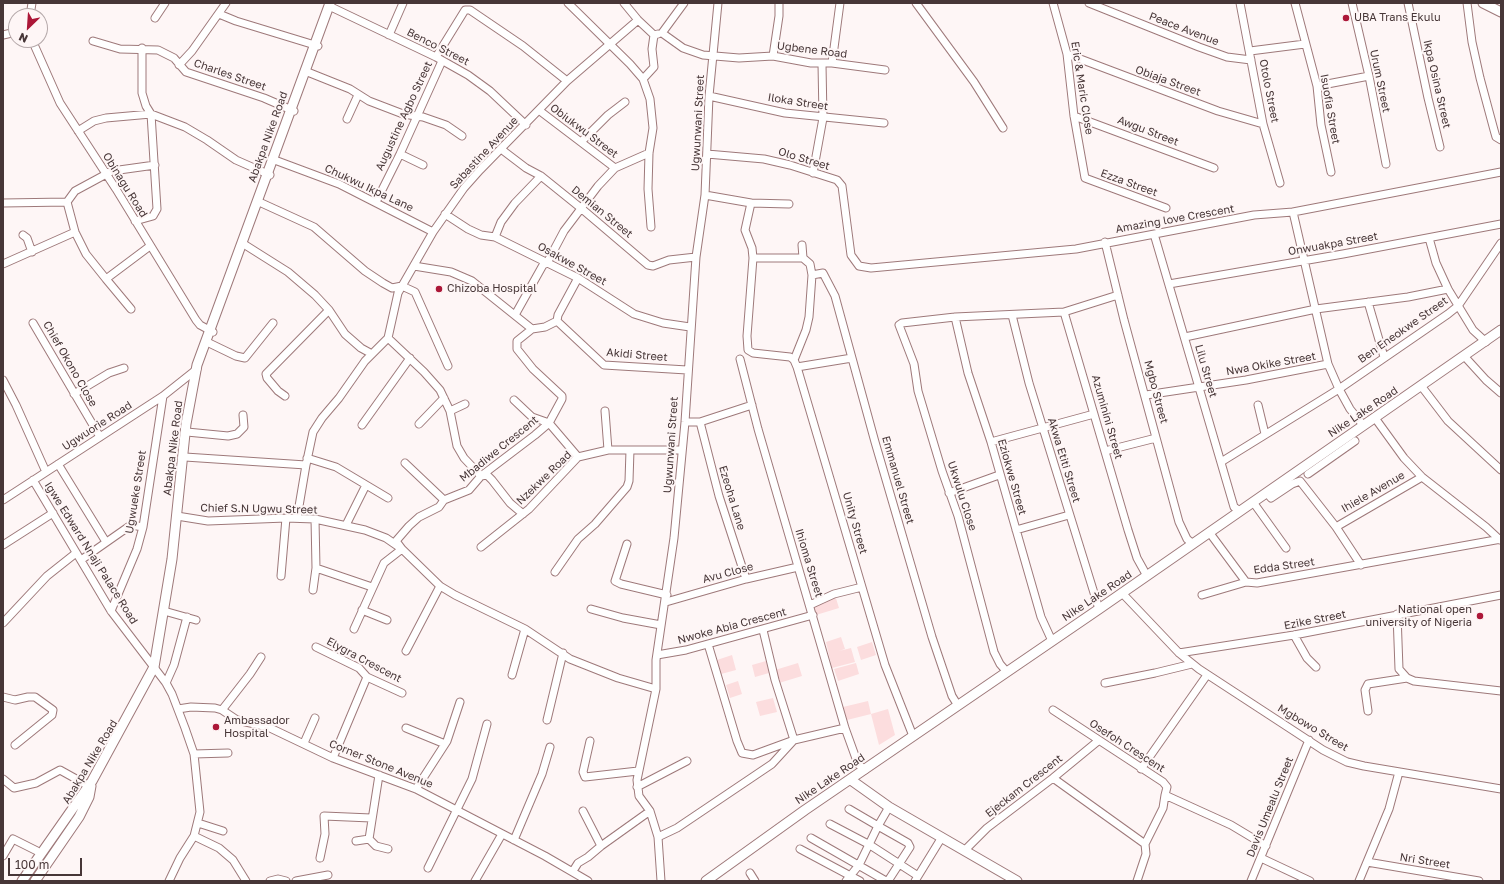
<!DOCTYPE html>
<html>
<head>
<meta charset="utf-8">
<style>
  body { margin:0 }
  #map { position:relative; width:1504px; height:884px; overflow:hidden; background:#fef6f6; font-family:"Golos Text",sans-serif }
  canvas { display:block }
  .frame { position:absolute; inset:0; border:4px solid #473637; pointer-events:none }
  .north { position:absolute; left:8px; top:8px; width:40px; height:40px; box-sizing:border-box; background:#fef6f6; border:1px solid #b5a9aa; border-radius:50%; rotate:205deg; font-size:11px; font-weight:700; line-height:16px; text-align:center; color:#473637 }
  .north::after { content:''; display:block; margin:auto; width:14px; height:18px; background:#ac1738; clip-path:polygon(50% 0,100% 100%,50% 72%,0 100%) }
  .scale { position:absolute; left:8px; top:858px; width:74px; height:18px; box-sizing:border-box; border:2px solid #473637; border-top:0; padding-left:5px; font-size:12px; line-height:14px; white-space:nowrap; color:#473637; -webkit-text-stroke:3px #fef6f6; paint-order:stroke }
</style>
</head>
<body>
<div id="map">
<canvas width="1504" height="884"></canvas>
<div class="frame"></div>
<div class="north">N</div>
<div class="scale">100 m</div>
</div>
<script>
const c = document.querySelector('canvas').getContext('2d');
c.lineJoin = 'round';
function fill(path, color) {
  c.fillStyle = color;
  c.fill(path, 'evenodd');
}
function shape(rows) {
  const path = new Path2D();
  for (const r of rows) {
    path.moveTo(r[0], r[1]);
    for (let i = 2; i < r.length; i += 2) path.lineTo(r[i], r[i + 1]);
  }
  return path;
}
function stroke(path, color, width, dash) {
  c.strokeStyle = color;
  c.lineWidth = width;
  c.lineCap = dash ? 'butt' : 'round';
  c.setLineDash(dash || []);
  c.stroke(path);
}
function label(font, color, halo, rows, align = 'center') {
  c.font = font + ' "Golos Text",sans-serif';
  c.lineWidth = 4;
  c.setLineDash([]);
  c.textBaseline = 'middle';
  c.strokeStyle = halo;
  c.fillStyle = color;
  for (const [text, x, y, turn = 0] of rows) {
    c.save();
    c.translate(x, y);
    c.rotate((+turn || 0) * Math.PI / 180);
    c.textAlign = isNaN(turn) ? turn : align;
    if (halo) c.strokeText(text, 0, 0);
    c.fillText(text, 0, 0);
    c.restore();
  }
}
fill(shape([
  [835,595,839,608,816,615,812,602],
  [841,637,845,649,839,651,851,648,855,662,832,668,826,642],
  [872,642,876,655,861,660,857,647],
  [732,655,736,670,721,674,717,660],
  [766,661,769,673,755,677,752,665],
  [798,663,802,676,779,683,775,670],
  [856,663,859,674,838,681,834,669],
  [738,681,742,694,730,698,726,685],
  [773,698,777,712,760,716,756,702],
  [868,701,871,714,888,709,895,735,879,745,871,714,847,720,843,707]
]), '#fcddde');
const minor = shape([
  [568,3,630,64,643,79],
  [624,3,638,20,654,35,658,34],
  [916,3,974,82,1003,128],
  [1053,3,1067,54,1074,116,1085,178,1166,208],
  [1089,3,1199,47,1227,57,1251,60],
  [1240,3,1263,124,1280,183],
  [1295,3,1317,86,1321,125,1331,172],
  [1352,3,1369,76,1386,164],
  [1408,3,1428,98,1440,147],
  [1467,3,1472,42,1480,78,1494,130,1496,137,1501,140],
  [329,6,436,57,468,75,490,91,526,125],
  [219,14,236,21,318,46],
  [30,16,32,3],
  [155,18,165,3],
  [662,33,683,48,703,55,739,58,773,56,811,63,832,63,885,70],
  [662,33,684,3],
  [3,35,16,32],
  [389,35,403,3],
  [32,40,60,103,116,189,196,320,200,325,213,332],
  [93,41,120,49,158,50,174,58,186,72,264,98,294,111],
  [1250,51,1305,44],
  [1067,54,1218,111,1263,124],
  [773,56,779,16,779,3],
  [436,57,465,10,470,10,523,46,567,81],
  [832,63,840,3],
  [179,65,192,51,226,3],
  [305,71,350,89,369,101,403,114,423,117,446,125,462,136],
  [1317,86,1369,76],
  [709,96,785,113,884,123],
  [540,111,615,168],
  [1074,116,1214,168],
  [347,119,358,95],
  [78,131,94,121,106,118,151,114,185,127,207,140,236,160,270,175],
  [581,142,608,115,625,102],
  [501,149,526,168,541,176,582,209,648,265,653,266,669,260,696,257],
  [400,154,423,165],
  [707,154,764,159,790,165,837,180,842,186,851,255,859,266,871,268,1076,249,1254,215,1293,212,1501,172],
  [272,159,339,184,433,232],
  [813,173,823,118,822,64],
  [705,195,751,203,789,204],
  [257,201,314,227,365,271,383,283,392,288,402,286,415,292,448,366],
  [376,202,400,154,442,61],
  [3,203,67,202],
  [751,203,745,230,752,248,753,258,747,336,748,350,753,353,790,357,794,360,797,367,885,665,913,736],
  [1293,212,1328,364,1339,389,1350,409,1363,425],
  [445,214,468,229,481,235,495,237,578,278,634,314,663,323,690,327],
  [135,221,153,216,157,209,151,114,146,106,142,93,142,48],
  [651,227,648,189,649,153,653,128,650,99,643,79,654,67,652,49,654,35],
  [1154,234,1234,507,1240,511],
  [23,235,27,238,32,252],
  [495,237,501,222,515,203,541,176],
  [1429,238,1436,263,1448,289,1473,330,1486,342],
  [1105,242,1124,320,1179,522,1187,539,1193,544],
  [242,243,288,272,315,295,329,310,345,334,361,348,372,354],
  [802,245,803,258],
  [150,246,106,279,86,254,75,232,67,202,75,191,112,171,155,165],
  [753,258,803,258,810,264,812,275,809,317,806,330,794,360],
  [3,264,75,232],
  [812,275,823,273,835,296,875,442,932,637,952,696,957,704],
  [106,279,131,309],
  [1169,284,1343,254,1501,224],
  [1368,302,1384,357],
  [1064,312,1118,295],
  [515,315,543,265,547,263,564,231,598,186,615,168,649,153],
  [1012,315,1029,383,1099,609],
  [955,317,968,373,991,442,1041,617,1052,641],
  [557,321,558,315,578,278],
  [33,323,100,437],
  [532,329,545,327,557,321,604,365,687,370],
  [1185,337,1316,309,1408,297,1448,289],
  [388,338,424,372,440,390,450,411,457,446,464,458,481,476,487,475,492,480,510,503,523,514],
  [209,343,236,356,245,358,273,323],
  [1465,357,1486,380,1501,393],
  [740,359,758,429,845,728,858,764,865,770],
  [797,367,852,358],
  [3,380,16,405,46,472],
  [1422,387,1448,421,1501,470],
  [74,394,109,373,124,368],
  [1146,395,1246,380,1328,364],
  [285,396,278,391,267,378,266,374,329,310],
  [514,400,532,417,549,423,578,457],
  [1258,405,1265,434],
  [450,411,465,404],
  [605,411,608,450],
  [1375,418,1404,458,1422,477,1486,527,1500,540],
  [685,422,700,422,752,405],
  [700,422,719,496,746,579],
  [419,424,444,398],
  [362,425,410,358],
  [187,432,228,436,237,434,244,427,243,415],
  [991,442,1094,414],
  [1105,451,1156,438],
  [185,457,306,465],
  [307,458,336,467,388,498],
  [1221,462,1339,389,1448,314,1458,306,1501,243],
  [405,463,444,500],
  [58,464,106,542],
  [1308,474,1355,441],
  [33,480,111,611,166,683,172,694,185,728,194,754,200,812,194,836,180,858,169,881],
  [949,493,999,475],
  [1267,493,1271,498,1292,484,1300,481,1336,527,1361,565],
  [3,500,163,396,197,369],
  [1253,502,1286,548],
  [177,516,208,521,286,518,315,519,365,530,386,538,402,549,440,586,455,595,525,629,570,659,618,678,656,689],
  [297,518,306,465,313,432,322,418,339,398,365,361,388,338,398,293,433,232,464,188,480,170,567,81,638,20],
  [315,519,316,568],
  [346,525,366,485],
  [1336,527,1422,477],
  [1016,530,1069,515],
  [1209,532,1246,582,1257,583,1501,539],
  [627,544,615,581,621,584,667,595],
  [3,545,53,513],
  [481,547,529,509,578,457,608,450,682,450],
  [81,560,131,525,143,527],
  [555,572,578,539,595,524,627,487,629,481,630,450],
  [281,576,286,518],
  [313,590,316,568,372,587],
  [1122,593,1179,653,1199,669,1323,750,1347,762,1364,766,1501,789],
  [1202,595,1246,582],
  [666,602,746,579,798,567],
  [810,605,834,594,862,587],
  [591,609,623,618,661,625],
  [362,610,387,620],
  [111,611,137,549,143,527,163,396],
  [164,611,196,620],
  [1397,614,1399,669,1407,678,1414,681,1501,691],
  [3,623,47,576,76,553],
  [354,629,384,563,402,549,396,541,409,526,419,517,439,507,444,500,469,490,481,476,535,435,549,423,562,399,562,396,533,369,517,349,517,341,532,329,472,281,451,272,414,266],
  [1294,635,1307,658,1316,667],
  [708,644,737,741,742,753,753,755,794,740,845,728],
  [316,647,359,668,367,677,402,693],
  [406,651,440,586],
  [1179,653,1294,635,1501,595],
  [657,655,686,650,813,615],
  [1007,672,1000,664,994,652,958,516,942,471,918,391,914,364,899,325,902,323,955,317,1064,312,1128,530,1137,558,1147,576],
  [512,675,525,629],
  [166,683,174,665,187,617],
  [1105,683,1155,673,1192,664],
  [3,697,15,700,28,697,35,697,53,710,52,715,15,745],
  [178,709,191,707,215,708,222,710,237,720,268,727,333,758,416,789,545,856,588,881],
  [222,710,250,674,261,657],
  [1053,710,1163,782,1167,787,1165,795,1231,825,1266,846],
  [1368,711,1365,690,1368,684,1407,678],
  [547,720,563,653],
  [406,728,445,744],
  [590,741,583,772,585,777,638,771],
  [304,743,315,718],
  [194,754,228,753],
  [333,758,367,677],
  [1141,769,1207,675],
  [379,775,369,839,376,846,388,849],
  [1053,778,1145,844],
  [3,779,14,788,36,783,60,770,87,785],
  [637,787,687,761],
  [416,789,447,741,460,702],
  [849,809,878,826,889,807],
  [583,811,601,846],
  [198,823,223,831],
  [830,824,870,845,918,876],
  [194,836,219,848,233,860,246,881],
  [658,837,677,828,772,764,794,740,775,680,763,630],
  [811,838,886,881],
  [514,840,542,774,550,747],
  [356,841,369,839],
  [800,849,860,881],
  [965,850,987,828,1053,778,1098,741],
  [3,856,13,839,37,851],
  [320,858,325,834,324,816,371,818],
  [1261,858,1310,881],
  [1367,862,1479,881],
  [428,868,472,779,487,724],
  [573,871,578,863,588,857,601,846,650,811],
  [750,873,755,881],
  [270,881,278,879,286,881],
  [296,881,328,875],
  [475,881,502,834],
  [661,881,658,837,650,811,639,796,637,780,656,689,656,660,674,538,685,422,696,257,705,195,709,96,718,3],
  [846,881,859,865,878,826,908,843,910,847,888,881],
  [915,881,942,837],
  [1137,881,1146,854,1145,844,1163,808,1165,795],
  [1251,881,1309,740],
  [1359,881,1389,809,1399,772]
]);
const major = shape([
  [1483,3,1501,12],
  [851,780,889,807,1017,881],
  [22,881,92,781,154,667,172,559,186,424,197,365,330,3],
  [35,881,79,817,89,797,91,786],
  [706,881,805,810,1099,609,1501,330]
]);
stroke(minor, '#9e797a', 9);
stroke(major, '#9e797a', 11);
stroke(minor, '#fff', 7);
stroke(major, '#fff', 9);
for (const [x, y, r, color] of [
  [1346,18,4,"#ac1738"],
  [439,289,4,"#ac1738"],
  [1480,616,4,"#ac1738"],
  [216,727,4,"#ac1738"]
]) {
  const dot = new Path2D();
  dot.arc(x, y, r, 0, 2 * Math.PI);
  c.fillStyle = color;
  c.fill(dot);
  stroke(dot, '#fef6f6', 1.5);
}
label('11px', '#473637', '#fef6f6', [
  ["UBA Trans Ekulu",1354,18],
  ["Chizoba Hospital",447,289],
  ["National open",1472,610,"right"],
  ["university of Nigeria",1472,623,"right"],
  ["Ambassador",224,721],
  ["Hospital",224,734]
], 'left');
label('11px', '#473637', '#fef6f6', [
  ["Peace Avenue",1184,29,21],
  ["Benco Street",438,47,27],
  ["Ugbene Road",812,50,7],
  ["Charles Street",230,75,19],
  ["Obiaja Street",1168,81,20],
  ["Urum Street",1380,81,78],
  ["Ikpa Osina Street",1437,84,77],
  ["Eric & Maric Close",1082,88,81],
  ["Otolo Street",1269,91,79],
  ["Iloka Street",798,102,9],
  ["Isuofia Street",1330,109,80],
  ["Augustine Agbo Street",404,116,-65],
  ["Ugwunwani Street",698,123,-87],
  ["Obiukwu Street",584,131,37],
  ["Awgu Street",1148,131,21],
  ["Abakpa Nike Road",268,137,-70],
  ["Sabastine Avenue",484,153,-47],
  ["Olo Street",804,159,17],
  ["Ezza Street",1129,183,20],
  ["Obinagu Road",125,185,58],
  ["Chukwu Ikpa Lane",369,188,25],
  ["Demian Street",602,212,39],
  ["Amazing love Crescent",1175,219,-10],
  ["Onwuakpa Street",1333,244,-10],
  ["Osakwe Street",572,264,29],
  ["Ben Eneokwe Street",1403,330,-35],
  ["Akidi Street",637,355,5],
  ["Chief Okono Close",70,364,60],
  ["Nwa Okike Street",1271,364,-10],
  ["Lilu Street",1206,371,74],
  ["Mgbo Street",1156,392,75],
  ["Nike Lake Road",1363,412,-34],
  ["Azuminini Street",1107,417,74],
  ["Ugwuorie Road",97,426,-33],
  ["Ugwunwani Street",671,445,-86],
  ["Abakpa Nike Road",173,448,-83],
  ["Mbadiwe Crescent",499,449,-39],
  ["Akwa Etiti Street",1064,460,73],
  ["Eziokwe Street",1012,477,74],
  ["Nzekwe Road",544,478,-44],
  ["Emmanuel Street",898,480,74],
  ["Ugwueke Street",136,492,-81],
  ["Ihiele Avenue",1373,492,-30],
  ["Ukwulu Close",962,496,72],
  ["Ezeoha Lane",732,498,73],
  ["Chief S.N Ugwu Street",259,509,1],
  ["Unity Street",855,523,74],
  ["Igwe Edward Nnaji Palace Road",91,553,58],
  ["Ihioma Street",809,563,73],
  ["Edda Street",1284,566,-8],
  ["Avu Close",728,573,-15],
  ["Nike Lake Road",1097,596,-34],
  ["Ezike Street",1315,620,-11],
  ["Nwoke Abia Crescent",732,626,-15],
  ["Elygra Crescent",364,660,28],
  ["Mgbowo Street",1313,728,31],
  ["Osefoh Crescent",1127,746,33],
  ["Abakpa Nike Road",90,762,-59],
  ["Corner Stone Avenue",381,764,22],
  ["Nike Lake Road",830,779,-34],
  ["Ejeckam Crescent",1024,786,-38],
  ["Davis Umealu Street",1270,807,-68],
  ["Nri Street",1425,861,9]
]);
</script>
</body>
</html>
